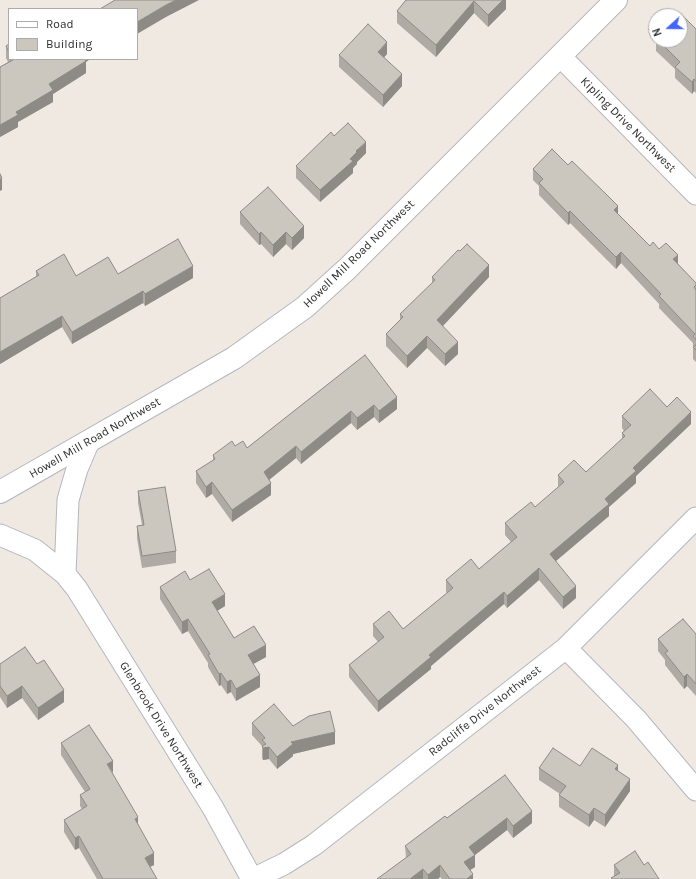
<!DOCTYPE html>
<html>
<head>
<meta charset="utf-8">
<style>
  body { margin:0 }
  #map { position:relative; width:696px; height:879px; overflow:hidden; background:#efe9e1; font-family:Karla,sans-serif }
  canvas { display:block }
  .legend { position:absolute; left:8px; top:8px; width:130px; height:52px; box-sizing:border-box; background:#fff; border:1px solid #ababab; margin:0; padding:5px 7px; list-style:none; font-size:12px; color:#2e2e2e }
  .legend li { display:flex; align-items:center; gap:8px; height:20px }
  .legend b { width:20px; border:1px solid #ababab }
  .north { position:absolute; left:648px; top:8px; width:40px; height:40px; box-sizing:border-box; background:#fff; border:1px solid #ababab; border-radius:50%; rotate:249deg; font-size:11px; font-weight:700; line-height:16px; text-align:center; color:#2e2e2e }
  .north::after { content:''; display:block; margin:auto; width:14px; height:18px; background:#4264fb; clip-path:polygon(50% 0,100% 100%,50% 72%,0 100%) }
</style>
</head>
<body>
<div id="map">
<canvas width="696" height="879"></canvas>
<ul class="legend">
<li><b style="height:5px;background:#fff"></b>Road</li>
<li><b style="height:11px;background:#cbc7bf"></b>Building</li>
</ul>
<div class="north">N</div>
</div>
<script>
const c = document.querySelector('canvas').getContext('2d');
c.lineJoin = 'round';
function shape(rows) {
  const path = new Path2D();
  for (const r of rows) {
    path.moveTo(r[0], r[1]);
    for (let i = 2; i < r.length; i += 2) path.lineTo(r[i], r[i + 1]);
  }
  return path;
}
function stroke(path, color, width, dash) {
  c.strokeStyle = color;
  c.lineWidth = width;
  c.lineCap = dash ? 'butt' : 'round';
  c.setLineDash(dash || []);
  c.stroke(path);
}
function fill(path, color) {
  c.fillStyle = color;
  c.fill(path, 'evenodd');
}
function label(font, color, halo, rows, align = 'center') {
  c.font = font + ' Karla,sans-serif';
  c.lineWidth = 4;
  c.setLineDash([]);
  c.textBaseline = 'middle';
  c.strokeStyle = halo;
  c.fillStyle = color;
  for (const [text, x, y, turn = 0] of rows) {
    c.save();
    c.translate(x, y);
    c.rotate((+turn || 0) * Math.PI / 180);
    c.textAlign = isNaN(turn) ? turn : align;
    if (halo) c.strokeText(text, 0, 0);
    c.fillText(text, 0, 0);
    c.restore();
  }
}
const minor = shape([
  [560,56,696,194],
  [0,535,35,550,65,574,77,589,213,808,252,879],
  [65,574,68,500,77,469,89,441],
  [566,648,636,719,696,790],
  [253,879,284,864,314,845,566,648,696,518]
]);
const secondary = shape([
  [0,492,234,358,305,307,347,269,616,0]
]);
stroke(minor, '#b4b7c1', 23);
stroke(secondary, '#b4b7c1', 24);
stroke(minor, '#fff', 21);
stroke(secondary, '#fff', 22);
fill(shape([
  [406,0,506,0,506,9,488,27,474,13,436,57,397,23,397,11],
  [696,29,696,93,694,91,692,94,675,78,675,69,656,51,656,40,680,40],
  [9,44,9,59,90,59,86,62,86,73,53,94,53,102,18,122,18,127,0,137,0,67,8,62,6,58,6,46],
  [387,54,384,57,402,86,383,107,339,67,339,55],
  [334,136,366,153,357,162,357,164,353,168,353,173,320,202,296,178,296,166],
  [533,169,618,214,650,246,659,249,678,264,696,283,696,362,693,359,693,343,659,308,659,304,621,263,616,269,570,223,568,225,539,195,539,186,533,180],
  [240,212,304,238,292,250,286,244,273,257,261,244,259,245,240,224],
  [460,251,489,277,443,326,458,354,445,366,427,348,407,368,386,346,386,334,400,320,400,314,432,283,432,277],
  [36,271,76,276,118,274,193,278,145,306,143,303,72,344,62,327,0,364,0,298,36,277],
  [365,355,397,409,379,423,374,417,357,430,351,423,301,464,296,458,269,480,271,495,232,522,212,494,206,498,196,483,196,471,213,460,213,455,235,446,247,448],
  [667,407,691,424,636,476,636,483,609,507,609,516,556,561,576,598,563,609,539,580,507,608,504,604,431,666,431,669,378,712,349,677,349,665,378,642,373,636,373,624,403,629,447,593,446,592,446,580,479,569,511,542,505,535,505,523,535,507,558,487,558,475,586,472,622,439,622,433,624,431,622,428,622,416],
  [138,491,176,551,176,563,142,568,137,538,137,526,142,525,138,503],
  [190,580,225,606,217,611,234,638,266,657,253,664,260,687,236,701,231,692,227,694,221,685,219,686,208,667,208,663,188,631,182,634,160,599,160,587],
  [696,634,696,696,687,686,684,689,665,665,665,660,658,651,658,639],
  [0,664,37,664,64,702,38,720,22,698,7,708,0,697],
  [252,723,293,726,335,744,293,754,293,756,277,769,269,759,263,760,262,758,262,746,252,735],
  [61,743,112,773,138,826,154,865,150,867,157,879,97,879,79,848,75,850,64,832,64,820,82,809,80,806,80,795,85,792,61,755],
  [580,766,618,771,630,791,605,827,594,820,589,827,559,807,559,795,560,794,539,780,539,768],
  [505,775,532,823,513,838,507,830,475,855,475,867,470,870,473,879,442,879,440,877,438,879,377,879,406,858,405,846,447,818],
  [614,865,644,865,659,879,611,879,611,878,614,877]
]), '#afaba4');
fill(shape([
  [176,0,199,0,166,17,137,34,137,22,166,5],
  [503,0,506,0,506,9,488,27,488,15],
  [474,1,474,13,436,57,436,45],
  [387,42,387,54,378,64,378,52],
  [81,59,90,59,86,62,86,73,53,94,53,102,18,122,18,127,0,137,0,125,49,84],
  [402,74,402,86,383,107,383,95],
  [694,79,694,91,692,94,692,82],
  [366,142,366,153,357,162,357,164,353,168,353,173,320,202,320,190,350,159,356,151],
  [2,178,2,190,0,191,0,180],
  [618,206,618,218,614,210],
  [570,211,570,223,568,225,568,213],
  [304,226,304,238,292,250,292,238],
  [261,232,261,244,259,245,259,234],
  [286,232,286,244,273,257,273,245],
  [621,252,621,263,616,269,616,257],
  [678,255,678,267,673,259],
  [489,265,489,277,437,332,437,320],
  [193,266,193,278,145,306,145,294],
  [143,291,143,303,72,344,72,332],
  [62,316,62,327,0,364,0,352],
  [427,336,427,348,407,368,407,356],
  [458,342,458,354,445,366,445,354],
  [397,397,397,409,379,423,379,411],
  [374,405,374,417,357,430,357,418],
  [351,411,351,423,301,464,301,452],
  [691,412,691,424,636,476,636,483,609,507,609,516,550,566,550,554,633,468],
  [296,446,296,458,264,484,264,472],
  [212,482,212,494,206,498,206,487],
  [271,483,271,495,232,522,232,510],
  [539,568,539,580,507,608,507,596],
  [576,586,576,598,563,609,563,597],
  [504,592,504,604,431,666,431,669,378,712,378,701,429,655],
  [225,594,225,606,212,614,212,602],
  [188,619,188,631,182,634,182,622],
  [266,645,266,657,248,667,248,655],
  [221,673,221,685,219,686,219,674],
  [687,674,687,686,684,689,684,677],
  [260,675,260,687,236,701,236,689],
  [231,680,231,692,227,694,227,682],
  [22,686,22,698,7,708,7,696],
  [64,690,64,702,38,720,38,708],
  [335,732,335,744,293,754,293,756,277,769,277,757,291,742],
  [269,747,269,759,263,760,263,748],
  [113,761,113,773,107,764],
  [618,765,618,777,615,769],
  [630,779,630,791,605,827,605,815],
  [594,808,594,820,589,827,589,815],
  [532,811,532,823,513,838,513,826],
  [138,817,138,829,135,819],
  [507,818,507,830,475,855,475,867,464,874,464,862,469,847],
  [79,836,79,848,75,850,75,838],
  [154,853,154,865,145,869,145,858],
  [440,865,440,877,438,879,428,879,428,875],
  [423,869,423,879,410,879],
  [473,874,473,879,467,879]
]), '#8e8b86');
const building = shape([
  [115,0,176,0,166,5,137,22,137,9,100,9,115,0],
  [406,0,503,0,488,15,474,1,436,45,397,11,406,0],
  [681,14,696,29,696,81,694,79,692,82,675,67,680,62,658,40,680,40,680,16,679,16,681,14],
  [368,24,387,42,378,52,402,74,383,95,339,55,368,24],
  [9,44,9,52,6,46,9,44],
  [13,59,85,59,86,61,49,84,53,90,16,112,18,115,0,125,0,67,13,60,13,59],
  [348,123,366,142,356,151,357,152,350,159,353,161,320,190,296,166,331,132,334,136,348,123],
  [552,149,568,165,572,161,606,194,618,206,614,210,650,246,653,242,659,249,666,243,678,255,673,259,696,283,696,285,694,287,696,290,696,340,693,336,695,334,659,296,661,294,621,252,616,257,570,211,568,213,539,183,543,179,533,169,552,149],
  [0,174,2,178,0,180,0,174],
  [268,187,304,226,292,238,286,232,273,245,261,232,259,234,240,212,268,187],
  [178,239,193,266,145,294,143,291,72,332,62,316,0,352,0,298,39,275,36,271,64,254,76,276,108,257,118,274,178,239],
  [467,244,489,265,437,320,458,342,445,354,427,336,407,356,386,334,403,317,400,314,435,280,432,277,458,250,460,251,467,244],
  [696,345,696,350,693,347,696,345],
  [365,355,397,397,379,411,374,405,357,418,351,411,301,452,296,446,264,472,271,483,232,510,212,482,206,487,196,471,215,459,213,455,232,441,235,446,243,441,247,448,365,355],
  [650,389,667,407,677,397,691,412,633,468,636,471,605,499,609,504,550,554,576,586,563,597,539,568,507,596,504,592,429,655,431,657,378,701,349,665,384,637,373,624,389,611,403,629,453,588,446,580,471,559,479,569,517,537,505,523,531,502,535,507,564,482,558,475,574,460,586,472,625,436,622,433,631,425,622,416,650,389],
  [165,487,176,551,142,556,137,526,144,525,138,491,165,487],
  [209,569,225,594,212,602,234,638,254,626,266,645,248,655,260,675,236,689,231,680,227,682,221,673,219,674,208,655,210,654,188,619,182,622,160,587,185,571,190,580,209,569],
  [683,619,696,634,696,684,687,674,684,677,665,653,668,651,658,639,683,619],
  [25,647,37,664,44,660,64,690,38,708,22,686,7,696,0,686,0,664,25,647],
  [274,704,293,726,309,716,330,711,335,732,291,742,293,744,277,757,269,747,263,748,262,746,266,744,262,740,265,738,252,723,274,704],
  [89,725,113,761,107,764,138,817,135,819,154,853,145,858,157,879,103,879,79,836,75,838,64,820,87,806,80,795,90,789,61,743,89,725],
  [553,748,580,766,592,748,618,765,615,769,630,779,605,815,594,808,589,815,559,795,566,786,539,768,553,748],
  [505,775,532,811,513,826,507,818,469,847,475,855,464,862,473,874,467,879,450,879,440,865,428,875,423,869,410,879,377,879,411,854,405,846,445,816,447,818,505,775],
  [635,851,644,865,648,862,659,879,612,879,611,878,620,873,614,865,635,851]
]);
fill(building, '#cbc7bf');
stroke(building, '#8e8b86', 1);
label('12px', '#2e2e2e', '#fff', [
  ["Kipling Drive Northwest",628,125,45],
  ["Howell Mill Road Northwest",359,254,-44],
  ["Howell Mill Road Northwest",95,438,-30],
  ["Radcliffe Drive Northwest",485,711,-38],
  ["Glenbrook Drive Northwest",161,725,58]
]);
</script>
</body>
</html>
